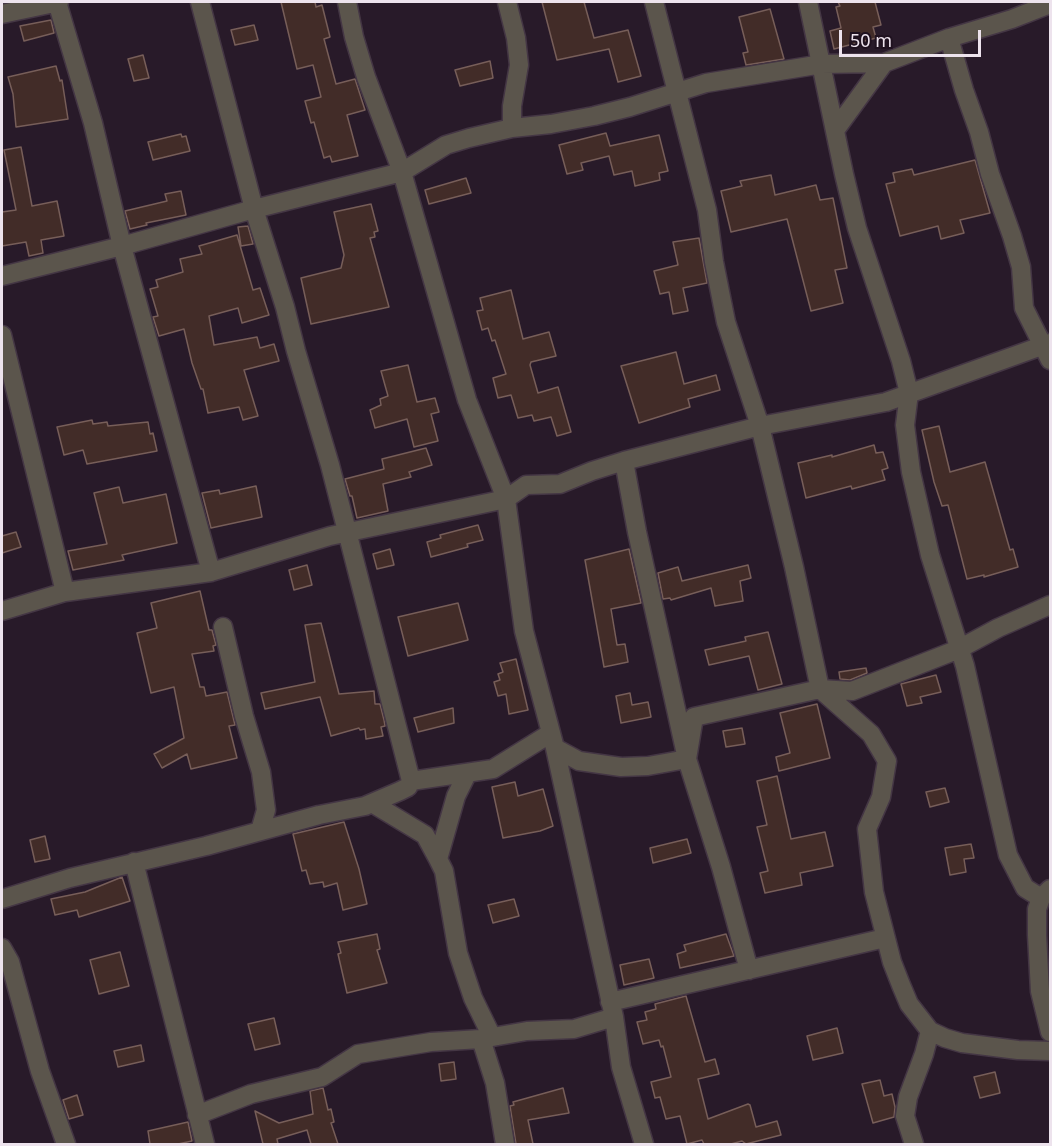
<!DOCTYPE html>
<html>
<head>
<meta charset="utf-8">
<style>
  body { margin:0 }
  #map { position:relative; width:1052px; height:1146px; overflow:hidden; background:#281a29; font-family:"Noto Sans",sans-serif }
  canvas { display:block }
  .frame { position:absolute; inset:0; border:3px solid #ede3ed; pointer-events:none }
  .scale { position:absolute; left:839px; top:30px; width:142px; height:27px; box-sizing:border-box; border:3px solid #ede3ed; border-top:0; padding-left:8px; font-size:18px; line-height:21px; white-space:nowrap; color:#ede3ed; -webkit-text-stroke:4px #1f111f; paint-order:stroke }
</style>
</head>
<body>
<div id="map">
<canvas width="1052" height="1146"></canvas>
<div class="frame"></div>
<div class="scale">50 m</div>
</div>
<script>
const c = document.querySelector('canvas').getContext('2d');
c.lineJoin = 'round';
function fill(path, color) {
  c.fillStyle = color;
  c.fill(path, 'evenodd');
}
function shape(rows) {
  const path = new Path2D();
  for (const r of rows) {
    path.moveTo(r[0], r[1]);
    for (let i = 2; i < r.length; i += 2) path.lineTo(r[i], r[i + 1]);
  }
  return path;
}
function stroke(path, color, width, dash) {
  c.strokeStyle = color;
  c.lineWidth = width;
  c.lineCap = dash ? 'butt' : 'round';
  c.setLineDash(dash || []);
  c.stroke(path);
}
const building = shape([
  [281,2,315,2,316,7,322,5,330,37,324,39,336,84,355,79,365,110,347,115,358,156,332,162,330,156,324,158,314,122,311,123,305,101,321,97,313,65,297,69,281,2],
  [542,2,584,2,594,38,628,30,641,76,618,82,609,49,557,60,542,2],
  [838,2,875,2,881,25,873,27,876,38,834,49,830,31,841,28,836,7,840,6,838,2],
  [770,9,784,59,746,65,743,53,748,52,739,17,770,9],
  [51,20,54,33,24,41,20,26,51,20],
  [254,25,258,40,235,45,231,30,254,25],
  [143,55,149,78,134,81,128,59,143,55],
  [490,61,493,78,460,86,455,70,490,61],
  [56,66,60,81,62,80,68,119,16,127,13,94,8,77,56,66],
  [606,133,610,146,659,135,668,171,659,173,660,180,635,186,632,171,614,175,609,156,581,163,583,170,567,174,559,145,606,133],
  [181,134,182,137,186,136,190,151,153,160,148,142,181,134],
  [21,147,32,206,57,201,64,236,41,240,43,253,29,256,26,242,2,246,2,212,16,210,4,150,21,147],
  [975,160,990,213,960,220,964,233,941,239,938,226,900,236,886,184,895,182,893,173,912,169,914,175,975,160],
  [771,175,775,195,816,185,820,200,833,198,847,268,835,270,843,303,811,311,787,219,731,232,721,191,742,186,740,181,771,175],
  [466,178,471,193,429,204,425,190,466,178],
  [181,191,186,215,146,223,147,225,130,229,125,211,167,201,165,194,181,191],
  [371,204,378,231,374,232,375,237,370,238,389,307,311,324,301,278,341,268,344,255,334,212,371,204],
  [248,226,253,244,241,246,238,227,248,226],
  [237,235,253,290,260,288,269,315,242,323,238,308,209,316,214,345,257,337,260,348,274,344,279,361,244,370,258,416,243,420,239,407,208,413,203,389,201,389,192,363,184,329,159,336,153,317,158,316,150,289,158,287,156,280,183,272,180,259,202,254,199,246,237,235],
  [699,238,707,283,683,288,688,311,673,314,669,292,660,294,654,271,678,265,673,242,699,238],
  [511,290,523,339,549,332,556,356,531,362,530,365,538,393,558,387,571,432,557,436,551,417,534,421,532,415,518,418,511,395,498,398,493,378,506,374,495,340,492,341,488,328,482,330,477,311,483,310,480,298,511,290],
  [676,352,684,384,716,375,720,390,688,399,690,407,639,423,621,366,676,352],
  [408,365,417,402,435,398,439,412,431,414,438,441,414,447,407,419,375,428,370,410,381,405,380,399,388,396,381,371,408,365],
  [92,420,93,424,107,422,108,426,148,422,150,434,153,433,157,451,87,464,83,450,64,455,57,427,92,420],
  [939,426,950,472,985,462,1010,550,1013,549,1018,567,984,577,984,575,967,579,948,505,942,506,934,482,922,430,939,426],
  [874,445,876,453,883,452,888,468,882,470,885,480,852,489,851,486,806,498,798,463,832,455,832,457,874,445],
  [426,448,432,465,409,472,411,477,383,484,388,511,357,518,352,496,350,496,345,479,384,469,382,459,426,448],
  [256,486,262,517,211,528,202,493,219,490,220,494,256,486],
  [119,487,123,503,166,494,177,543,122,555,124,560,73,570,68,551,107,544,94,493,119,487],
  [478,525,483,540,467,544,468,547,431,557,427,542,441,538,440,535,478,525],
  [16,532,21,547,2,553,2,536,16,532],
  [390,549,394,565,377,569,373,554,390,549],
  [629,549,641,603,611,609,617,645,625,644,628,662,604,667,585,560,629,549],
  [307,565,312,585,294,590,289,570,307,565],
  [748,565,751,578,740,581,743,601,715,606,711,588,671,600,670,598,663,599,658,573,678,567,682,581,748,565],
  [200,591,209,630,212,630,216,645,213,646,214,651,192,654,200,687,204,687,206,696,227,692,235,725,229,726,237,758,191,769,187,754,162,768,154,754,184,738,174,687,151,693,137,633,157,628,151,603,200,591],
  [458,603,468,640,408,656,398,617,458,603],
  [321,623,339,694,374,691,375,704,380,704,384,720,385,726,381,727,383,736,366,739,365,729,360,730,359,728,331,736,320,697,265,709,261,693,315,682,305,625,321,623],
  [768,632,782,684,758,690,749,656,709,665,705,650,746,641,745,637,768,632],
  [516,659,528,710,509,714,506,694,498,696,494,682,500,680,498,674,503,672,500,663,516,659],
  [866,668,867,673,850,680,840,679,839,672,866,668],
  [936,675,941,692,920,697,922,703,907,706,901,684,936,675],
  [630,693,632,705,648,702,651,717,621,723,616,696,630,693],
  [817,704,830,758,779,771,776,757,790,753,780,713,817,704],
  [453,708,454,723,418,732,414,718,453,708],
  [742,728,745,744,726,747,723,731,742,728],
  [777,776,791,839,825,832,833,866,800,873,802,885,765,893,760,873,768,871,757,827,767,825,757,781,777,776],
  [515,782,518,796,543,789,553,826,540,831,503,838,492,787,515,782],
  [945,788,949,802,930,807,926,792,945,788],
  [344,822,359,869,367,904,343,910,337,883,324,887,323,882,310,884,306,870,302,871,293,834,344,822],
  [45,836,50,859,35,862,30,840,45,836],
  [687,839,691,853,653,863,650,848,687,839],
  [971,844,974,858,964,859,966,872,950,875,945,848,971,844],
  [122,877,130,901,79,917,77,910,55,915,51,899,85,892,122,877],
  [514,899,519,916,493,923,488,905,514,899],
  [377,934,380,949,377,950,387,983,347,993,338,954,341,953,338,942,377,934],
  [726,934,734,956,680,968,677,954,686,951,684,945,726,934],
  [120,952,129,986,99,994,90,960,120,952],
  [649,959,654,978,624,985,620,965,649,959],
  [686,996,705,1062,715,1059,719,1074,698,1079,708,1119,748,1104,750,1105,756,1127,777,1121,781,1135,746,1144,742,1141,731,1144,704,1144,702,1140,687,1144,680,1116,666,1119,660,1097,655,1098,651,1082,671,1077,663,1046,661,1047,659,1040,643,1044,637,1022,647,1020,645,1012,656,1009,655,1004,686,996],
  [274,1018,280,1044,255,1050,248,1024,274,1018],
  [837,1028,843,1053,813,1060,807,1036,837,1028],
  [141,1045,144,1061,118,1067,114,1051,141,1045],
  [454,1062,456,1079,441,1081,439,1064,454,1062],
  [995,1072,1000,1093,980,1098,974,1077,995,1072],
  [880,1080,884,1096,892,1094,895,1107,894,1117,873,1123,862,1084,880,1080],
  [323,1088,328,1110,331,1109,334,1122,331,1123,338,1144,311,1144,307,1130,277,1139,278,1144,263,1144,255,1111,279,1123,313,1114,310,1091,323,1088],
  [563,1088,569,1113,528,1120,533,1144,516,1144,510,1106,514,1105,513,1102,563,1088],
  [77,1095,83,1115,69,1119,63,1100,77,1095],
  [188,1122,192,1141,178,1144,150,1144,148,1131,188,1122]
]);
fill(building, '#422c28');
stroke(building, '#775e59', 1.5);
const minor = shape([
  [57,2,93,123,122,246,211,572],
  [347,2,354,37,366,77,402,172,467,400,506,499,524,631,555,748,614,1017,621,1067,644,1144],
  [507,2,516,38,519,65,512,106,512,128],
  [654,2,707,210,714,262,726,322,760,426,794,567,820,689,871,734,887,761,881,797,867,829,874,892,892,962,901,985,909,1004,930,1031,924,1054,908,1097,905,1116,914,1144],
  [808,2,844,174,857,228,901,361,909,393,905,425,911,472,930,555,965,666,1008,855,1025,888,1041,898],
  [2,14,59,2],
  [949,38,964,90,979,132,990,174,1012,236,1021,267,1024,308,1050,360],
  [836,129,884,63],
  [2,276,122,246,254,209,402,172,446,145,469,138,512,128,551,124,594,116,630,107,706,83,822,64,884,63,949,38,1012,19,1050,4],
  [2,335,65,592],
  [624,461,637,532,687,759,721,867,749,970],
  [2,611,65,592,211,572,330,536,506,499,526,485,560,484,592,471,624,461,760,426,886,402,1050,343],
  [223,627,244,716,261,772,266,810,260,831],
  [555,748,579,761,621,767,648,766,687,759,694,717,820,689,852,691,959,649,998,628,1050,605],
  [411,781,493,769,551,733],
  [372,803,425,835,438,859,444,871,458,953,473,998,492,1037],
  [438,859,456,796,467,774],
  [134,862,205,1144],
  [1050,889,1041,898,1037,909,1037,935,1040,991,1050,1032],
  [2,899,70,878,206,846,319,815,365,806,400,791,408,787,411,781,330,465,296,351,285,307,254,209,200,2],
  [2,948,10,962,40,1071,66,1144],
  [610,1002,885,938],
  [930,1031,945,1038,962,1043,1018,1050,1050,1051],
  [481,1039,495,1083,505,1144],
  [197,1115,251,1094,322,1077,358,1054,431,1042,481,1039,527,1031,574,1029,614,1017]
]);
stroke(minor, '#443644', 21);
stroke(minor, '#5b554c', 18);
</script>
</body>
</html>
